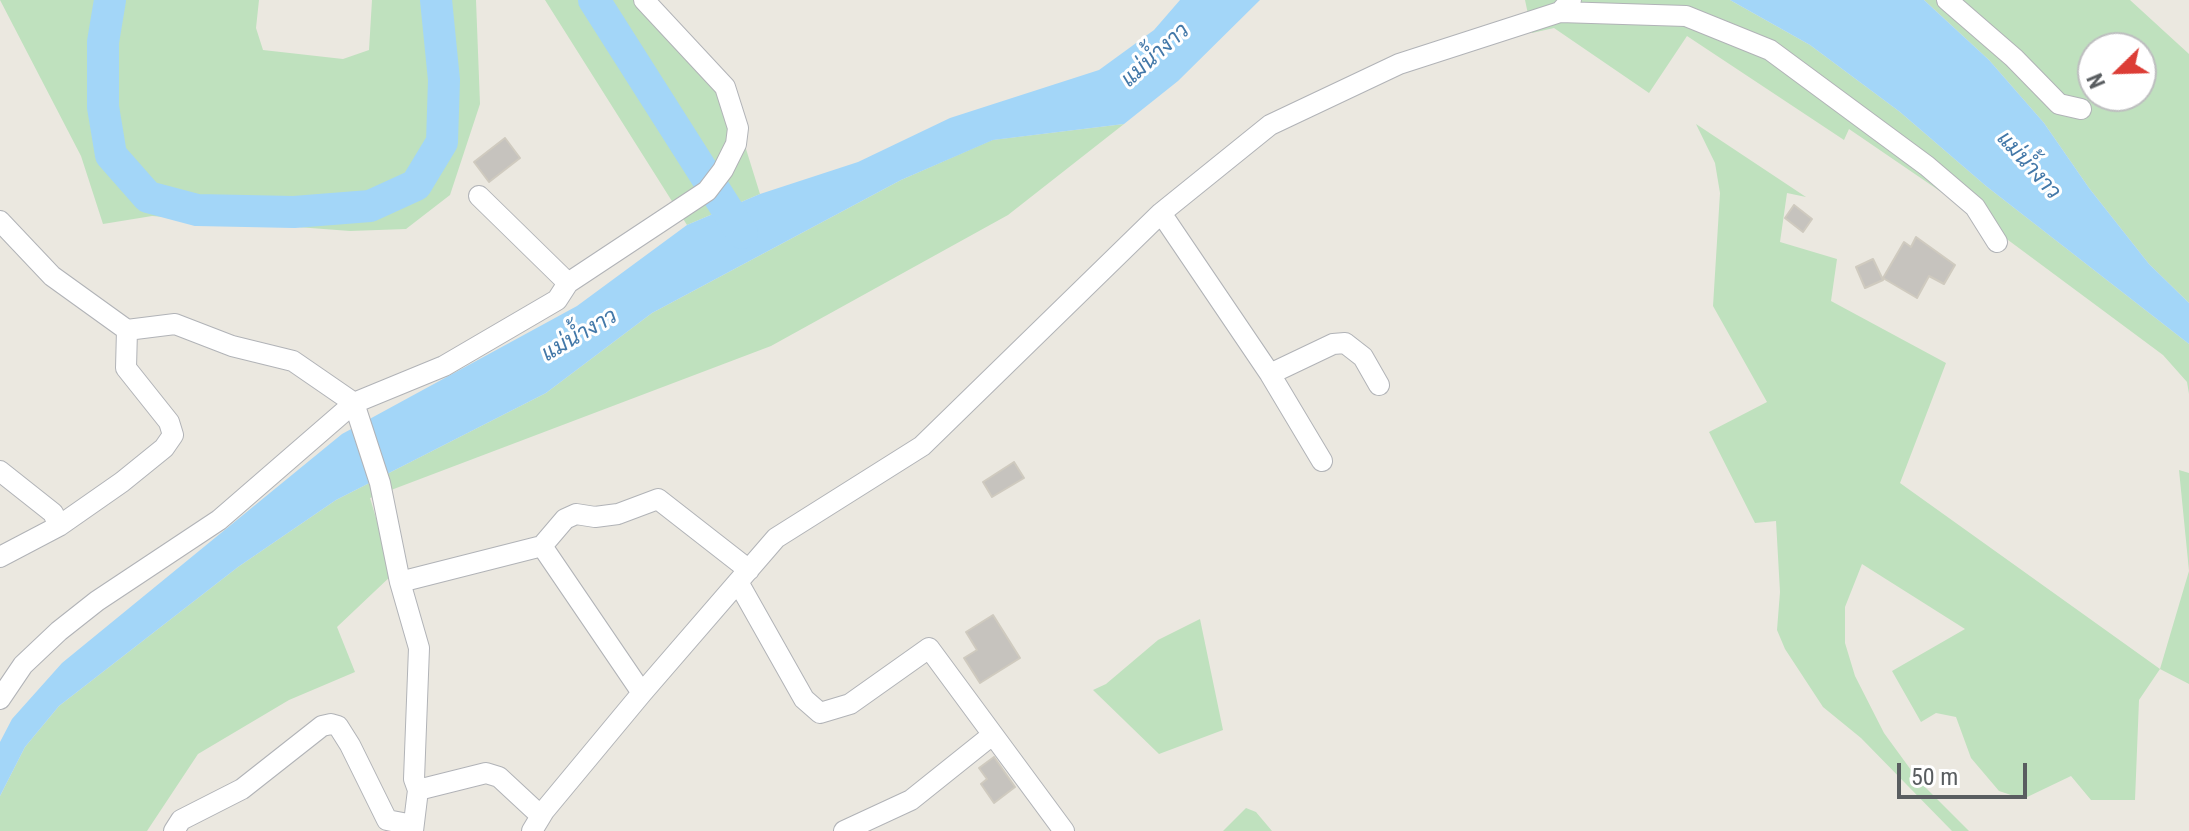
<!DOCTYPE html>
<html>
<head>
<meta charset="utf-8">
<style>
  body { margin:0 }
  #map { position:relative; width:2189px; height:831px; overflow:hidden; background:#ebe8e0; font-family:"Roboto Condensed",sans-serif }
  canvas { display:block }
  .north { position:absolute; left:2077px; top:32px; width:80px; height:80px; box-sizing:border-box; background:#fff; border:2px solid #bdbebf; border-radius:50%; rotate:247deg; font-size:22px; font-weight:700; line-height:32px; text-align:center; color:#595d60 }
  .north::after { content:''; display:block; margin:auto; width:28px; height:36px; background:#dc3d36; clip-path:polygon(50% 0,100% 100%,50% 72%,0 100%) }
  .scale { position:absolute; left:1897px; top:763px; width:130px; height:36px; box-sizing:border-box; border:4px solid #595d60; border-top:0; padding-left:10px; font-size:24px; line-height:28px; white-space:nowrap; color:#595d60; -webkit-text-stroke:6px #fff; paint-order:stroke }
</style>
</head>
<body>
<div id="map">
<canvas width="2189" height="831"></canvas>
<div class="north">N</div>
<div class="scale">50 m</div>
</div>
<script>
const c = document.querySelector('canvas').getContext('2d');
c.lineJoin = 'round';
function fill(path, color) {
  c.fillStyle = color;
  c.fill(path, 'evenodd');
}
function shape(rows) {
  const path = new Path2D();
  for (const r of rows) {
    path.moveTo(r[0], r[1]);
    for (let i = 2; i < r.length; i += 2) path.lineTo(r[i], r[i + 1]);
  }
  return path;
}
function stroke(path, color, width, dash) {
  c.strokeStyle = color;
  c.lineWidth = width;
  c.lineCap = dash ? 'butt' : 'round';
  c.setLineDash(dash || []);
  c.stroke(path);
}
function label(font, color, halo, rows, align = 'center') {
  c.font = font + ' "Roboto Condensed",Sarabun,sans-serif';
  c.lineWidth = 6;
  c.setLineDash([]);
  c.textBaseline = 'middle';
  c.strokeStyle = halo;
  c.fillStyle = color;
  for (const [text, x, y, turn = 0] of rows) {
    c.save();
    c.translate(x, y);
    c.rotate((+turn || 0) * Math.PI / 180);
    c.textAlign = isNaN(turn) ? turn : align;
    if (halo) c.strokeText(text, 0, 0);
    c.fillText(text, 0, 0);
    c.restore();
  }
}
fill(shape([
  [0,0,259,0,256,28,263,50,343,59,369,50,372,0,476,0,480,104,450,195,406,229,350,231,152,216,103,224,81,156],
  [545,0,652,0,723,75,760,194,687,225],
  [1525,0,1730,0,1810,45,1900,112,1986,186,2189,344,2189,394,2187,382,2163,355,1969,211,1849,129,1844,140,1687,36,1649,93,1554,28,1532,33],
  [1924,0,2130,0,2189,54,2189,303,2149,264,2089,188,2044,123,1989,60],
  [2093,48,2141,48,2141,96,2093,96],
  [1124,124,1008,215,771,346,370,498,393,574,337,627,355,672,289,700,198,754,147,831,0,831,0,796,25,747,59,706,238,567,336,500,546,393,652,313,901,180,992,140],
  [1696,124,1806,197,1787,193,1780,242,1837,259,1831,301,1946,363,1900,483,2160,669,2189,571,2179,470,2189,473,2189,684,2160,669,2139,700,2135,800,2091,800,2071,776,2023,799,1999,791,1971,758,1956,717,1936,713,1921,722,1892,671,1965,629,1862,564,1845,607,1845,643,1855,676,1884,733,1919,781,1969,831,1952,831,1861,738,1823,707,1785,649,1777,630,1780,592,1776,521,1755,523,1709,432,1767,402,1713,306,1720,193,1715,163],
  [1200,619,1223,730,1159,754,1093,690,1106,684,1158,640],
  [1246,808,1256,812,1272,831,1223,831]
]), '#bfe1be');
fill(shape([
  [1180,0,1260,0,1178,81,1124,124,993,140,901,180,652,313,546,393,336,500,238,567,59,706,25,747,0,796,0,742,12,719,62,663,342,434,577,306,687,225,760,194,858,162,950,118,1099,70,1154,30],
  [1730,0,1924,0,1989,60,2044,123,2089,188,2149,264,2189,303,2189,344,1986,186,1900,112,1810,45]
]), '#a3d6f8');
stroke(shape([
  [110,0,103,42,103,107,111,155,148,197,197,210,294,212,370,206,416,185,442,142,444,80,436,0],
  [594,0,742,233]
]), '#a3d6f8', 32);
const building = shape([
  [505,138,520,158,489,182,474,162,505,138],
  [1794,205,1812,219,1803,232,1785,218,1794,205],
  [1916,237,1955,265,1944,284,1929,276,1917,298,1883,278,1904,242,1911,247,1916,237],
  [1873,259,1883,280,1865,288,1856,267,1873,259],
  [1014,462,1024,478,992,497,983,482,1014,462],
  [993,615,1020,658,980,683,964,658,977,650,966,632,993,615],
  [994,757,1015,787,994,803,981,784,987,779,979,768,994,757]
]);
fill(building, '#c6c3be');
stroke(building, '#cfcabf', 2);
const minor = shape([
  [1947,0,2014,58,2059,104,2081,109],
  [1560,12,1686,16,1770,50,1927,166,1975,207,1997,242],
  [479,196,568,283],
  [1161,213,1270,374,1322,461],
  [0,221,52,276,127,330,175,324,232,346,293,361,354,403,380,483,400,582,419,648,414,779,418,790,413,831],
  [1270,374,1333,344,1345,343,1363,357,1379,385],
  [0,471,53,513,59,526],
  [0,557,59,526,122,482,164,448,173,435,169,422,126,368,127,330],
  [400,582,542,546],
  [738,582,804,699,820,713,850,704,929,648,1064,831],
  [642,693,542,546,565,519,576,514,595,517,618,514,658,499,749,570],
  [0,699,23,665,59,631,97,601,219,520,354,403,444,366,557,300,568,283,707,191,723,170,736,144,738,128,725,87,644,0],
  [418,790,486,773,499,777,541,816],
  [174,831,181,820,242,789,322,726,331,724,338,726,350,745,387,820,413,825],
  [532,831,544,811,642,693,776,538,922,446,1161,213,1270,125,1399,64,1560,12,1571,0],
  [844,831,911,800,991,736]
]);
stroke(minor, '#b1b3b7', 22);
stroke(minor, '#fff', 20);
label('italic 22px', '#4378a8', '#fff', [
  ["แม่น้ำงาว",1156,56,-42],
  ["แม่น้ำงาว",2028,166,48],
  ["แม่น้ำงาว",580,336,-30]
]);
</script>
</body>
</html>
